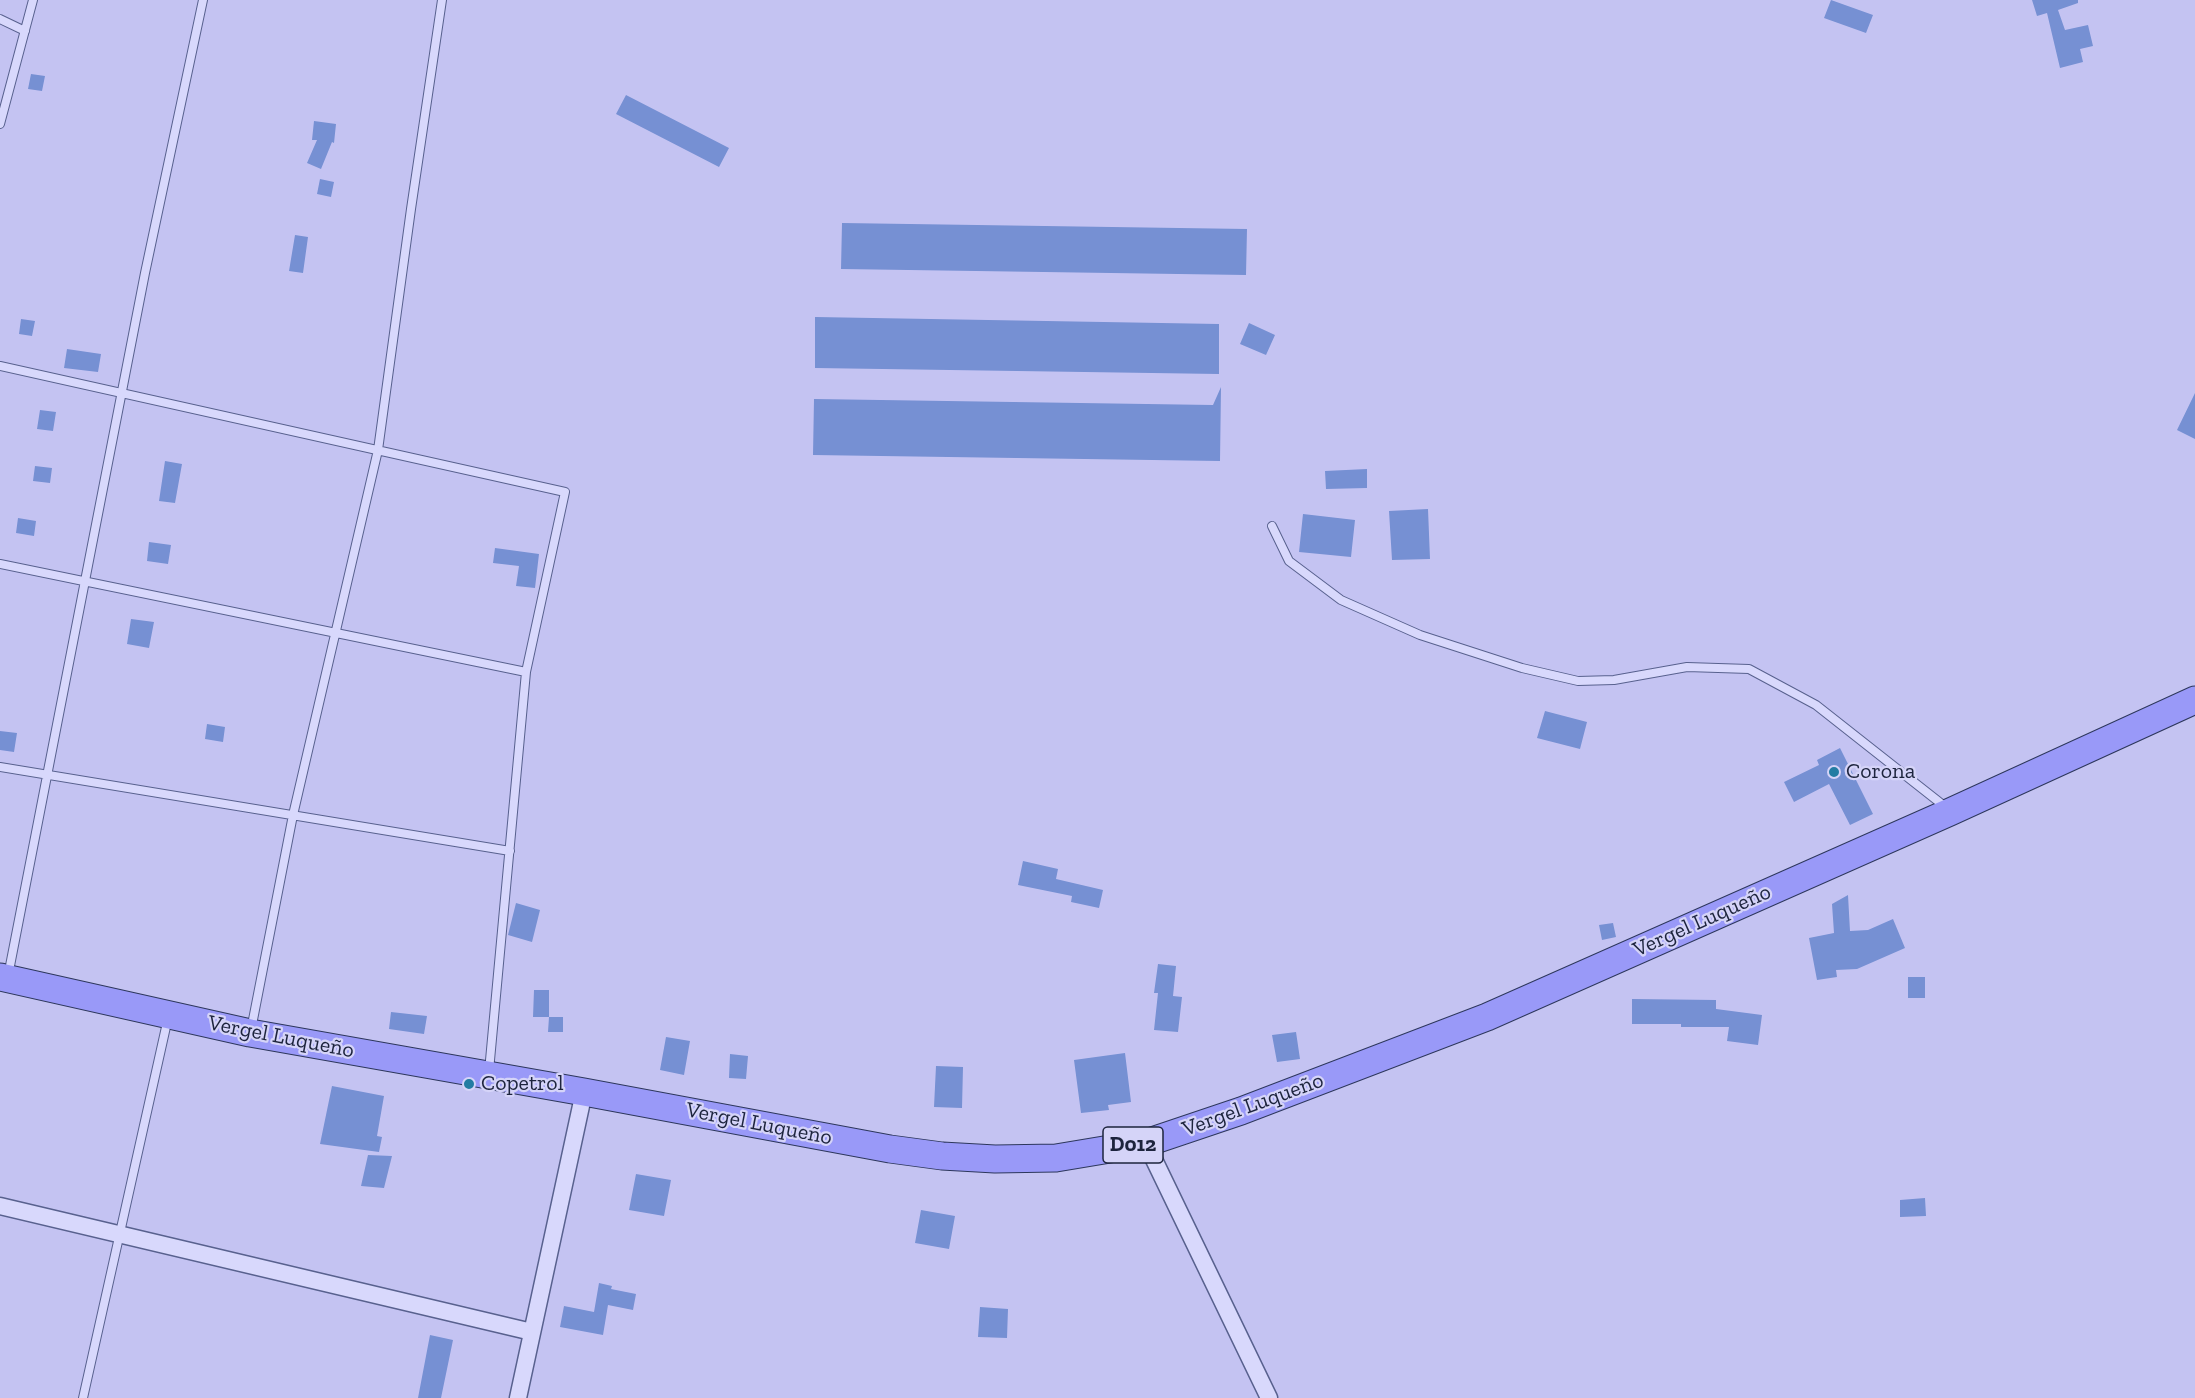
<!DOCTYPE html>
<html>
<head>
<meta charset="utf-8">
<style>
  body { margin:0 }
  canvas { display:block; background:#c4c3f2 }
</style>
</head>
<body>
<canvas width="2195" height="1398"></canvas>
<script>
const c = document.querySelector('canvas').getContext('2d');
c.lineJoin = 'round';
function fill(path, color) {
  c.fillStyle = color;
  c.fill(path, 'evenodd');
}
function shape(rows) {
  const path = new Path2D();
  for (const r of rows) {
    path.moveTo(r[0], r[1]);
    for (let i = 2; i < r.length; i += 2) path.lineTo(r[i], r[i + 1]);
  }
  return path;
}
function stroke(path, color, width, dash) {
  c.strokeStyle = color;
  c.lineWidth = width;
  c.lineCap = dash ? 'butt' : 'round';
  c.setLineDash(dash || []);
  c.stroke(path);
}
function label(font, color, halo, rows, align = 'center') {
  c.font = font + ' "Zilla Slab",serif';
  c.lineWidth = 4.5;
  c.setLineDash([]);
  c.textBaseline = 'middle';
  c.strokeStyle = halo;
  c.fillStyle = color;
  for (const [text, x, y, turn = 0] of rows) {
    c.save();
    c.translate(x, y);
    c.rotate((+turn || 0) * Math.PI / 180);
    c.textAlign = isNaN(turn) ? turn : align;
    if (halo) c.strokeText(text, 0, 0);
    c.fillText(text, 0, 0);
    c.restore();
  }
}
fill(shape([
  [1831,0,1873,15,1866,33,1824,18],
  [2032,0,2078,0,2078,3,2058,10,2065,30,2088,25,2093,46,2080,49,2083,62,2060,68,2047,13,2037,16],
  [31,74,45,76,42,91,28,89],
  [626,95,729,148,719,167,616,114],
  [314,121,336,124,334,143,332,142,321,169,307,163,317,140,312,140],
  [320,179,334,182,331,197,317,194],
  [842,223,1247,229,1246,275,841,269],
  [295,235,308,237,303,273,289,271],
  [815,317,1219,324,1219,374,815,368],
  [21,319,35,321,32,336,19,334],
  [1249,323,1275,335,1266,355,1240,344],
  [67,349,101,354,98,372,64,368],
  [1221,387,1220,461,813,455,814,399,1213,405],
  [2195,393,2195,439,2177,430],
  [40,410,56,412,53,431,37,429],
  [165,461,182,464,175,503,159,501],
  [35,466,52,468,50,483,33,481],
  [1367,469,1367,488,1326,489,1325,471],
  [1428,509,1430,559,1392,560,1389,511],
  [1303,514,1355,520,1351,557,1299,552],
  [18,518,36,521,34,536,16,533],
  [149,542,171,545,168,564,147,561],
  [495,548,539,554,535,588,516,586,519,566,493,563],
  [131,619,154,622,149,648,127,644],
  [1545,711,1587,722,1580,749,1537,738],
  [207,724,225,727,223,742,205,739],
  [0,731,17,733,14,752,0,750],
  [1840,748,1873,814,1850,825,1829,784,1794,802,1784,782,1819,765,1817,760],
  [1023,861,1058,869,1056,879,1103,890,1099,908,1071,902,1072,896,1018,885],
  [1848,895,1850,931,1868,930,1893,919,1905,948,1857,969,1836,970,1837,977,1817,980,1809,938,1834,933,1832,904],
  [516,903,540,910,532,942,508,935],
  [1613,923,1616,937,1602,940,1599,925],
  [1158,964,1176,966,1173,996,1182,997,1178,1032,1154,1030,1158,993,1154,993],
  [1908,977,1925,977,1925,998,1908,998],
  [534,990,549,990,549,1017,533,1017],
  [1632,999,1716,1000,1716,1009,1762,1015,1758,1045,1727,1041,1729,1027,1681,1027,1681,1024,1632,1024],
  [391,1012,427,1016,424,1034,389,1029],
  [549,1017,563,1017,563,1032,548,1032],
  [1296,1032,1300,1059,1277,1062,1272,1035],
  [666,1037,690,1041,684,1075,660,1070],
  [1125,1053,1131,1102,1108,1105,1109,1110,1081,1113,1074,1060],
  [730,1054,748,1056,746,1079,729,1078],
  [936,1066,963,1067,962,1108,934,1107],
  [332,1086,384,1096,377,1136,382,1137,379,1152,320,1144],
  [368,1155,392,1156,384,1188,361,1186],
  [636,1174,671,1180,664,1216,629,1210],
  [1925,1198,1926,1216,1900,1217,1900,1200],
  [921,1210,955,1216,949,1249,915,1243],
  [599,1283,612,1286,611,1289,636,1294,633,1310,608,1305,603,1335,560,1327,564,1306,594,1312],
  [980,1307,1008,1309,1007,1338,978,1337],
  [430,1335,453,1340,441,1398,418,1398]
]), '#7690d3');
const lane = shape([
  [0,19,25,31],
  [0,124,33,0],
  [0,366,565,492,526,672,489,1071],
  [1272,526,1289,561,1341,600,1420,635,1522,668,1578,681,1614,680,1687,667,1749,669,1816,705,1948,809],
  [0,564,526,672],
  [0,767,510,851],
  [8,976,145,273,203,0],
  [251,1030,293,815,378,450,411,209,442,0],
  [83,1398,168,1018]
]);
const street = shape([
  [1146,1143,1269,1398],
  [0,1206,532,1332],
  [518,1398,584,1092]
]);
const primary = shape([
  [0,977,250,1033,584,1092,890,1149,942,1156,995,1159,1056,1158,1146,1143,1241,1111,1487,1017,1950,812,2195,700]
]);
stroke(lane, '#58618e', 10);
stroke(street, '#58618e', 19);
stroke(primary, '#2d375c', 29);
stroke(lane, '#d8d8fc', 8);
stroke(street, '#d8d8fc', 16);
stroke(primary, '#9999f8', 27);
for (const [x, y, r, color] of [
  [1834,772,6,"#237ca3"],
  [469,1084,6,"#237ca3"]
]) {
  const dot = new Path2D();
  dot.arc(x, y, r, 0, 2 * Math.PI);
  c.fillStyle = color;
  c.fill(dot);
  stroke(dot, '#d5d4f8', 2);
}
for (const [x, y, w] of [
  [1133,1145,60]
]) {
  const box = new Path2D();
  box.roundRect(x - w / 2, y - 18, w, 36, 4.5);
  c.fillStyle = '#d5d4f8';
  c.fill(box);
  stroke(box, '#1d243d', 1.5);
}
label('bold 21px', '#1d243d', null, [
  ["D012",1133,1145]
]);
label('22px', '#1d243d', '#d5d4f8', [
  ["Corona",1846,772],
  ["Copetrol",481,1084]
], 'left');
label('22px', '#1d243d', '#d5d4f8', [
  ["Vergel Luqueño",1702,921,-24],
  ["Vergel Luqueño",281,1037,11],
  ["Vergel Luqueño",1253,1105,-20],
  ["Vergel Luqueño",759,1124,11]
]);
</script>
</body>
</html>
